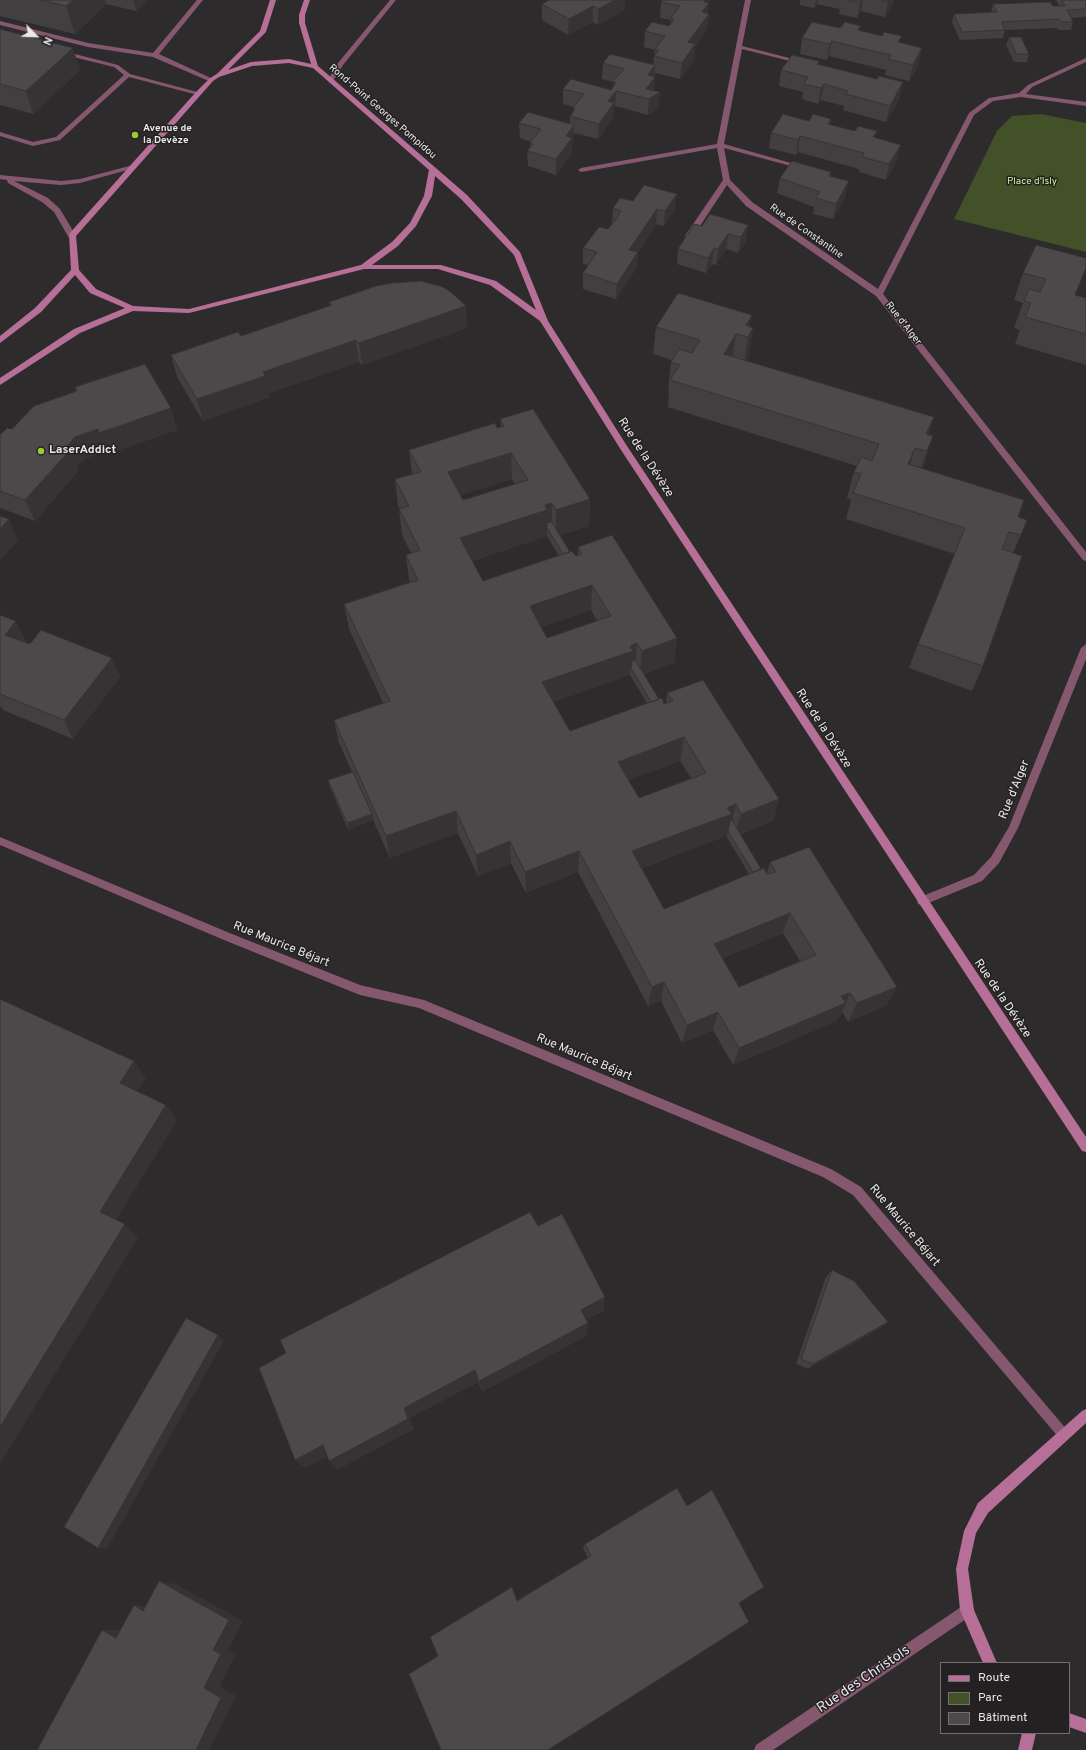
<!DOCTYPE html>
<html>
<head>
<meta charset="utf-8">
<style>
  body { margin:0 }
  #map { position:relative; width:1086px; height:1750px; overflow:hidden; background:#2e2b2c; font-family:Overpass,sans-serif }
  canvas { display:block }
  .legend { position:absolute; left:940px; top:1662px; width:130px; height:72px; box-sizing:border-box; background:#242123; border:1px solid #737072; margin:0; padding:5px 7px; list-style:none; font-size:12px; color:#e9e7e8 }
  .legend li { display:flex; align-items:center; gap:8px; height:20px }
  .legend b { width:20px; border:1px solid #737072 }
  .north { position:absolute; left:16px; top:16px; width:40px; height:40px; -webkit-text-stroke:3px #242123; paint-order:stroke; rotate:114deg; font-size:11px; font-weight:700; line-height:16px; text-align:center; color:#e9e7e8 }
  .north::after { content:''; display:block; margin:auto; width:14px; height:18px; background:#e9e7e8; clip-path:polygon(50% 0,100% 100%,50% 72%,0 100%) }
</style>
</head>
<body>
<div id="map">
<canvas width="1086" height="1750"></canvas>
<ul class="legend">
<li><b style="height:5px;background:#b66f96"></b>Route</li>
<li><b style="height:11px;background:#425127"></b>Parc</li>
<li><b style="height:11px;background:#4d494b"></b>Bâtiment</li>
</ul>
<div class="north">N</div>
</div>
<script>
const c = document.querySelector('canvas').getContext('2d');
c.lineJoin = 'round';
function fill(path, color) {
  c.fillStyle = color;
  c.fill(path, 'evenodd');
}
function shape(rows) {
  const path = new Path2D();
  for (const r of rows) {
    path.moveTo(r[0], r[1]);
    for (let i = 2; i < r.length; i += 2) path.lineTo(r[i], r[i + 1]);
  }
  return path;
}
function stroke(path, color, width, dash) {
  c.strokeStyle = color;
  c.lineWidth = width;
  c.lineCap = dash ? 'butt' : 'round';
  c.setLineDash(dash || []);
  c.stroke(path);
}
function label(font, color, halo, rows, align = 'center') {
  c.font = font + ' Overpass,sans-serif';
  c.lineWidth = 3;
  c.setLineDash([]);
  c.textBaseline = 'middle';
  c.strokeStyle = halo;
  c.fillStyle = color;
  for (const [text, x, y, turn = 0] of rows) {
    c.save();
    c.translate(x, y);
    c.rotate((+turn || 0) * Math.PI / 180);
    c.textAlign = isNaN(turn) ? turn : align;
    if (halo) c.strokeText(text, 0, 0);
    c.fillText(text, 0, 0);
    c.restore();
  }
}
fill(shape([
  [1041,114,1086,123,1086,252,954,219,997,131,1012,116]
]), '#425127');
fill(shape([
  [197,0,203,0,159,54,213,79,214,80,211,82,153,57,88,47,0,25,0,21,88,43,153,53,197,0],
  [390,0,396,0,343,65,333,81,329,81,328,80,338,63,390,0],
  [63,51,118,65,130,74,201,93,198,95,129,77,60,140,33,146,0,136,0,132,33,142,56,137,124,75,114,67,61,54,61,52,63,51]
]), '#855870');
fill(shape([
  [745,0,751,0,742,46,805,62,802,64,742,49,724,144,805,167,802,169,724,148,730,180,752,202,878,289,969,113,989,98,1019,93,1028,85,1086,58,1086,62,1032,87,1026,94,1086,102,1086,106,1021,97,993,101,974,115,883,294,1086,552,1086,561,1083,560,876,296,746,206,727,185,692,238,686,238,685,236,723,180,717,148,581,172,578,170,581,168,717,144,745,0],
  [133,165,135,166,135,168,80,183,61,185,14,181,48,198,60,209,76,236,72,238,69,238,54,212,42,202,8,183,7,180,0,179,0,175,61,181,80,179,133,165],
  [1086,644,1086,659,1018,828,999,863,982,881,926,904,922,905,918,904,917,901,918,898,974,875,991,857,1009,827,1081,648,1086,644],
  [0,837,232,934,360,985,424,1000,831,1169,861,1187,1068,1431,1070,1435,1068,1439,1064,1441,1060,1439,853,1195,823,1177,419,1008,360,995,224,940,0,845,0,837],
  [967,1603,972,1605,974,1610,972,1615,773,1750,754,1750,756,1745,967,1603]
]), '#855870');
fill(shape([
  [270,0,276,0,266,32,228,70,251,62,289,59,311,64,299,23,299,15,304,0,310,0,305,15,305,23,318,66,467,195,520,252,548,321,627,446,1086,1137,1086,1152,1082,1151,621,450,540,321,490,285,438,269,364,269,189,313,133,311,80,333,0,385,0,378,74,329,125,308,90,293,75,275,41,312,0,343,0,336,35,308,71,270,69,234,196,92,209,79,218,73,260,31,270,0],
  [289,63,313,68,429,170,424,196,410,223,392,242,361,265,189,309,133,306,96,289,79,270,76,236,213,81,219,77,252,66,289,63],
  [435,176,461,199,514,255,536,310,496,281,441,265,372,265,398,246,416,226,432,196,435,176],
  [1086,1409,1086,1423,988,1513,976,1533,968,1569,974,1610,997,1663,983,1663,960,1610,956,1569,964,1531,978,1503,1082,1411,1086,1409],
  [1069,1713,1086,1719,1086,1733,1069,1727,1069,1713],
  [1022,1733,1036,1733,1032,1750,1018,1750,1022,1733]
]), '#b66f96');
fill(shape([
  [0,0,147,0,136,11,106,4,75,34,0,16],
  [549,0,625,0,625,10,598,25,593,22,568,35,542,20,542,4],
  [663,0,709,0,708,14,709,14,707,29,695,47,694,60,680,79,655,73,654,91,660,92,658,108,648,115,615,106,614,109,613,118,598,139,574,133,574,140,572,142,572,153,556,175,528,166,527,151,530,148,530,143,531,142,520,138,519,123,570,124,570,116,573,113,573,108,574,107,563,104,563,89,611,90,613,87,614,82,602,79,603,63,653,65,655,50,644,47,645,31,669,26,670,25,671,20,660,18,661,2],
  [800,0,894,0,894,2,885,17,861,11,857,18,839,14,840,9,830,7,817,4,814,8,800,5],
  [1056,0,1086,0,1086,17,1071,18,1073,22,1071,30,1058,30,1057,28,1005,30,1003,38,960,40,952,22,954,14,991,13,993,4,1059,6],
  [840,28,860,31,900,43,919,64,909,81,885,75,886,70,829,56,827,60,800,54,802,38],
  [0,29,80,70,33,114,0,105],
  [1009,37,1029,54,1027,62,1014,62,1006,45],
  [819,61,818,65,900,98,886,122,843,110,844,106,821,100,818,104,802,99,803,92,779,86,781,70],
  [831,119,830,125,855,131,877,131,875,138,897,161,886,180,859,172,859,169,798,152,796,155,769,148,771,133,809,121],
  [831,172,831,176,845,197,833,219,813,214,814,207,777,193,780,178],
  [633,201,675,209,664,226,656,224,638,252,637,267,616,299,583,289,583,273,588,265,583,264,583,248,608,229,612,224,613,208],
  [710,214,746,241,738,253,726,249,716,265,712,264,706,273,677,264,678,249,702,226],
  [1036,245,1076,295,1086,298,1086,365,1015,344,1020,330,1014,328,1023,303,1014,300,1023,273],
  [329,302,467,328,362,365,359,362,269,393,270,397,203,421,177,377,171,355,241,336,330,306],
  [656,327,753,328,749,355,746,361,934,417,928,435,933,436,922,468,1018,517,1027,520,1013,553,983,666,972,691,909,668,918,644,955,554,846,519,851,500,847,498,854,472,857,466,668,407,669,390,668,389,671,362,672,360,653,354],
  [75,387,171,408,177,430,107,454,106,451,84,459,77,467,78,471,35,521,0,508,0,435,12,429,76,391],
  [500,419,590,499,589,526,560,535,570,552,576,556,578,555,578,547,677,638,674,663,644,674,659,699,664,704,666,704,667,693,779,799,773,821,740,834,761,869,767,873,770,862,887,1005,848,1022,842,1012,837,1021,733,1065,713,1030,682,1043,661,1001,648,1006,578,872,526,893,511,863,478,876,458,833,390,858,373,820,348,830,330,787,328,780,352,772,339,743,334,720,383,703,349,629,344,604,410,582,409,580,406,555,411,553,402,535,399,509,400,509,398,506,395,479,412,474,409,450,501,427],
  [512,479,515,484,463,500,460,495],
  [547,536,559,556,483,581,472,561],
  [591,610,597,621,547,638,541,627],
  [630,675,647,703,570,731,553,702],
  [680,761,691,778,639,798,628,780],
  [726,836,749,874,664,909,642,868],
  [783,933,800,961,739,987,722,958],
  [0,615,26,641,25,643,30,644,112,658,120,677,73,739,3,710,0,706],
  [538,1226,605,1297,603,1311,586,1320,588,1323,586,1336,482,1392,478,1382,409,1418,414,1429,338,1469,327,1456,306,1468,295,1460],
  [832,1270,881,1328,808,1369,796,1364,826,1277],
  [687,1506,438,1656,517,1600,588,1558,583,1548,585,1544]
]), '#423f40');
fill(shape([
  [73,0,105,0,106,4,75,34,66,6],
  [133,0,147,0,136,11],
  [614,0,625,0,625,10,598,25,598,9],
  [705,0,709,0,707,29,695,47,694,60,680,79,682,63,688,42,702,12,704,2],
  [816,0,818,0,817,4,814,8],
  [861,0,863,0,861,11,857,18,860,3],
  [889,0,894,0,894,2,885,17,888,2],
  [593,6,593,22,568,35,569,19],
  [832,41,829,56,827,60,830,44],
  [73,48,80,70,33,114,26,91],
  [922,48,919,64,909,81,913,65],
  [655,65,654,78,655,77,654,93,646,89,648,75],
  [903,82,900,98,886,122,890,106],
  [824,84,821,100,818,104,821,88],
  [616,91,615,106,614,109,613,118,598,139,599,124,608,101],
  [660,92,658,108,648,115,649,99],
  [574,125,574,140,572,142,572,153,556,175,556,159,566,136],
  [877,131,873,147,873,137],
  [800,136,798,152,796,155,798,140],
  [901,145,897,161,886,180,889,164],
  [849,181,845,197,833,219,836,204],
  [677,194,675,209,664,226,665,211],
  [657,209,656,224,629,265,629,250],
  [748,225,746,241,738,253,741,237],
  [728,234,726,249,716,265,718,249],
  [714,248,712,264,706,273,708,258],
  [638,252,637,267,616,299,617,284],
  [466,306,467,328,362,365,359,343],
  [752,315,748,336,753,328,749,355,744,364,748,337,746,325],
  [736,334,732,361,724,354],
  [356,340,359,362,269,393,270,397,203,421,197,399,263,372],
  [171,408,177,430,107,454,106,451,84,459,77,467,78,471,35,521,25,500,66,448,75,437,98,429],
  [934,417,925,444,926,434],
  [933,436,925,463,918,478,927,451],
  [915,448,907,475,908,464],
  [511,453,512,479,450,499,448,472],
  [590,499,589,526,556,536,556,510],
  [552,503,552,529,547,528,547,536,462,564,460,538,545,505],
  [9,519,18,540,0,561,0,529],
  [592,585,591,610,530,631,530,606],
  [16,621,26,641,15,655,5,635],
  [677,638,674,663,640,675,642,651],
  [637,643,635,667,631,668,630,675,542,706,542,682],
  [112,658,120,677,73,739,64,720],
  [684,737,680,761,616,784,618,762],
  [779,799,773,821,735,835,741,814],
  [736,804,731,826,729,827,727,836,630,872,632,851,727,808],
  [456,811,458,833,390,858,386,836],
  [372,814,374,820,348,830,347,823],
  [510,841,511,863,478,876,476,855],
  [579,851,578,872,526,893,525,872],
  [790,913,783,933,710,964,714,944],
  [664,982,661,1001,648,1006,652,987],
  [897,987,887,1005,848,1022,857,1003],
  [850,993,845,1004,846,1003,837,1021,733,1065,739,1048,841,996],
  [718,1012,713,1030,682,1043,687,1025],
  [134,1061,146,1078,132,1099,120,1083],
  [166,1105,177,1121,113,1225,100,1212],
  [125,1224,138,1238,0,1464,0,1427],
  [605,1297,603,1311,579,1323,581,1310],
  [888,1322,881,1328,808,1369,813,1364],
  [588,1323,586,1336,482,1392,479,1381],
  [218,1335,224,1341,107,1549,98,1548],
  [475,1370,478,1382,409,1418,414,1429,338,1469,329,1461,404,1408],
  [323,1445,332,1454,306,1468,295,1460],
  [159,1581,176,1584,243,1621,228,1650,236,1654,220,1686,236,1696,210,1750,196,1750,204,1688,213,1650],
  [134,1605,152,1607,143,1611],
  [102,1630,122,1630,116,1638]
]), '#363334');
const building = shape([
  [41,0,73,0,66,6,41,0],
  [549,0,615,0,598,9,593,6,569,19,542,4,549,0],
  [663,0,705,0,704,2,709,3,702,12,709,14,688,42,695,44,682,63,654,56,659,50,655,49,665,36,645,31,652,22,669,26,674,20,671,18,680,6,661,2,663,0],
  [849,0,861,0,860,3,849,0],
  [882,0,889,0,888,2,882,0],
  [1062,0,1086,0,1086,9,1067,10,1073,22,1061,22,1059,19,1002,22,1005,30,962,32,954,14,997,12,993,4,1050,2,1053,6,1065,6,1062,0],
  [812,22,840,28,845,22,861,26,858,30,882,36,884,32,902,36,898,42,922,48,913,65,888,59,891,55,860,48,832,41,830,44,802,38,812,22],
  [0,29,73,48,26,91,0,84,0,29],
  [1009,37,1021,37,1029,54,1016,54,1009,37],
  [610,54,655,65,648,75,655,77,646,89,660,92,649,99,616,91,608,101,614,103,599,124,570,116,575,109,573,108,584,94,563,89,571,79,611,90,616,83,613,82,624,69,603,63,610,54],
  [792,55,819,61,817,64,877,79,879,76,903,82,890,106,846,94,848,91,824,84,821,88,804,84,808,77,781,70,792,55],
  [528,112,574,125,566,136,572,138,556,159,527,151,533,144,530,143,541,129,519,123,528,112],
  [783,114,809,121,813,114,831,119,828,124,855,131,858,126,877,131,873,137,901,145,889,164,862,157,864,153,800,136,798,140,771,133,783,114],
  [792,161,831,172,829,176,849,181,836,204,816,198,820,192,780,178,792,161],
  [644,185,677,194,665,211,657,209,629,250,638,252,617,284,583,273,597,252,583,248,599,227,608,229,615,221,621,211,613,208,620,198,633,201,644,185],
  [710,214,748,225,741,237,728,234,718,249,714,248,708,258,678,249,694,224,702,226,710,214],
  [1036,245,1086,258,1086,268,1075,295,1086,298,1086,334,1025,317,1031,303,1024,301,1029,289,1040,292,1046,279,1023,273,1036,245],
  [421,281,443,287,452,293,466,306,359,343,356,340,263,372,265,376,197,399,171,355,238,332,241,336,332,305,329,302,376,286,392,283,421,281],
  [678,293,752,315,746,325,753,328,748,337,736,334,724,354,934,417,926,434,933,436,927,451,915,448,908,464,1024,500,1018,517,1027,520,1021,535,1009,532,1002,549,1022,556,983,666,918,644,965,528,853,493,861,474,854,472,861,457,872,461,879,444,670,380,680,365,671,362,679,349,692,353,700,340,656,327,678,293],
  [145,364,171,408,99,433,98,429,75,437,66,448,70,450,25,500,0,491,0,435,7,428,12,429,34,406,77,391,75,387,145,364],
  [533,409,590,499,556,510,552,503,545,505,547,510,460,538,483,581,572,551,576,556,582,554,578,547,612,535,677,638,642,651,637,643,630,646,633,651,542,682,570,731,662,698,664,704,673,701,667,693,703,680,779,799,741,814,736,804,727,808,732,814,632,851,664,909,764,868,767,874,776,872,770,862,809,847,897,987,857,1003,850,993,841,996,846,1003,739,1048,718,1012,687,1025,664,982,652,987,579,851,525,872,510,841,476,855,456,811,386,836,334,720,390,701,344,604,418,580,406,555,420,550,399,509,409,506,395,479,421,472,409,450,495,423,497,428,504,426,500,419,533,409],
  [511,453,528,480,463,500,448,472,511,453],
  [592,585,611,616,547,638,530,606,592,585],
  [684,737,706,773,639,798,618,762,684,737],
  [790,913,816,955,739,987,714,944,790,913],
  [0,516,9,519,0,529,0,516],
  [552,522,556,529,570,552,563,554,547,528,547,523,552,522],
  [0,615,16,621,5,635,30,644,41,630,112,658,64,720,0,694,0,615],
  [635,660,659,699,651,702,631,668,632,662,635,660],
  [353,772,372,814,347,823,328,780,353,772],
  [732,820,761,869,753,872,728,831,730,821,732,820],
  [0,999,134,1061,120,1083,166,1105,100,1212,125,1224,0,1427,0,1146,1,1145,0,1145,0,999],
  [530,1212,538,1226,562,1214,605,1297,581,1310,588,1323,479,1381,475,1370,404,1408,408,1419,329,1461,323,1445,295,1460,259,1368,286,1353,280,1340,530,1212],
  [832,1270,854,1281,888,1322,813,1364,801,1359,832,1270],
  [186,1318,218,1335,98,1548,64,1527,186,1318],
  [677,1488,687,1506,712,1490,764,1587,739,1603,749,1622,548,1750,441,1750,409,1674,438,1656,430,1637,512,1587,517,1601,591,1556,585,1544,677,1488],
  [159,1581,229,1620,213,1650,221,1654,204,1688,221,1698,196,1750,37,1750,102,1630,116,1638,134,1605,143,1611,159,1581]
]);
fill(building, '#4d494b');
stroke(building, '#363334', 1);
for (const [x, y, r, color] of [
  [135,135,4,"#9cca31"],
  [41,451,4,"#9cca31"]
]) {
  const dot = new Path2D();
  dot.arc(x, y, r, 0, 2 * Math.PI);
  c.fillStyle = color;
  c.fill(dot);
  stroke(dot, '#242123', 1.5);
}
label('10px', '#e9e7e8', '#242123', [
  ["Rond-Point Georges Pompidou",382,112,41],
  ["Rue de Constantine",806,232,35],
  ["Rue d'Alger",903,324,52]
]);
label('bold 10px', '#e9e7e8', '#242123', [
  ["Avenue de",143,129],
  ["la Devèze",143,141]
], 'left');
label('10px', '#d0f297', '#242123', [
  ["Place d'Isly",1032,182]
]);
label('bold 12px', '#e9e7e8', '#242123', [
  ["LaserAddict",49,451]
], 'left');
label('12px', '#e9e7e8', '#242123', [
  ["Rue de la Dévèze",645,458,57],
  ["Rue de la Dévèze",823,729,57],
  ["Rue d'Alger",1015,790,-68],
  ["Rue Maurice Béjart",281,945,22],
  ["Rue de la Dévèze",1002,999,56],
  ["Rue Maurice Béjart",584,1058,23],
  ["Rue Maurice Béjart",904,1226,50]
]);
label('14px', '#e9e7e8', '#242123', [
  ["Rue des Christols",864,1680,-34]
]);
</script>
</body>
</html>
